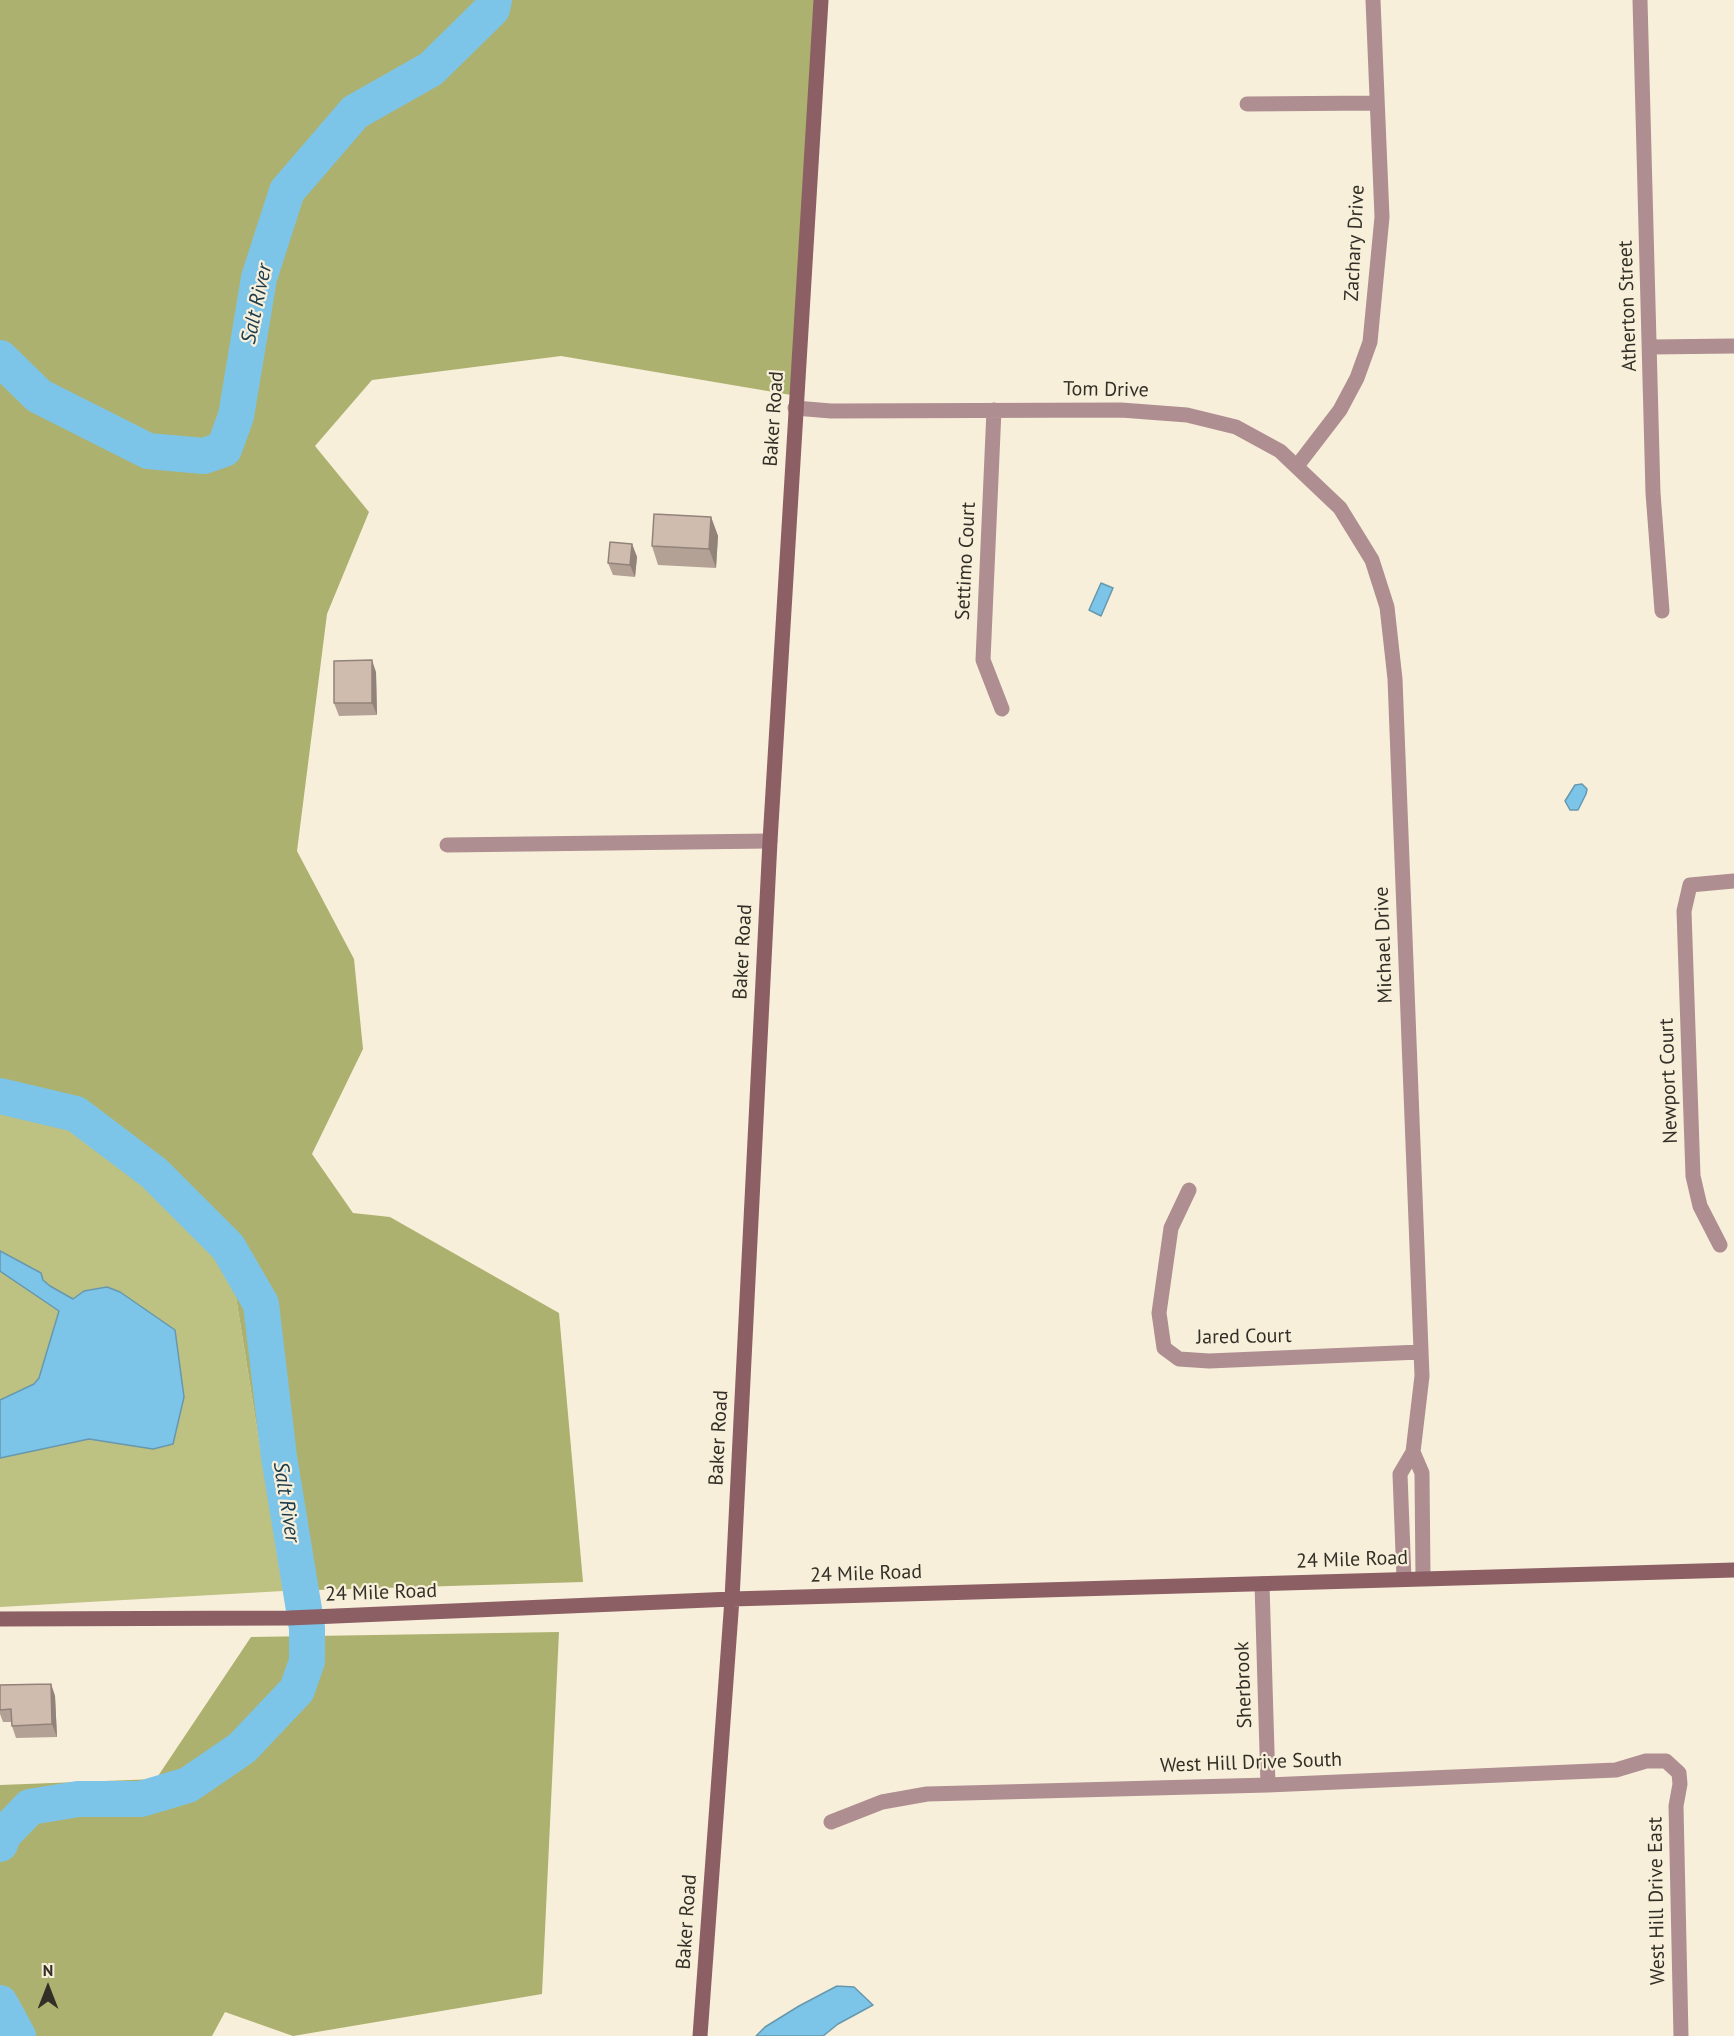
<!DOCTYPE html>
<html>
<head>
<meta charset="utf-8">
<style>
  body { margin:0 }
  #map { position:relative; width:1734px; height:2036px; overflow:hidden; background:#f8efda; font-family:"PT Sans",sans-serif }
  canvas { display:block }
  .north { position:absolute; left:18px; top:1958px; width:60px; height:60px; -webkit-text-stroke:4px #f8efda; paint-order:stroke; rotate:0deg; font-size:16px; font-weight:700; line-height:24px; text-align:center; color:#322f27 }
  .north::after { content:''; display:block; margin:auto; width:21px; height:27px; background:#322f27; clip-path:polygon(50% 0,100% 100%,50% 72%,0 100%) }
</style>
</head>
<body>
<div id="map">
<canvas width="1734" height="2036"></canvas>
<div class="north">N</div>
</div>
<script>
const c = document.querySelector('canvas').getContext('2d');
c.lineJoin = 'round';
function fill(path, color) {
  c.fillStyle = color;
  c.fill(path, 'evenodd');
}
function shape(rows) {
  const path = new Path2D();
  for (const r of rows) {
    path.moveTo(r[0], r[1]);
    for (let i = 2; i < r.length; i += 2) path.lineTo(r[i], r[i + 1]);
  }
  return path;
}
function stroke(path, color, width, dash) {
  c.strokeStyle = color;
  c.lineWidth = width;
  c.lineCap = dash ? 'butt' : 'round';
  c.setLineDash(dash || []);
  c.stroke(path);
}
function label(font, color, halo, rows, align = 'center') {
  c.font = font + ' "PT Sans",sans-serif';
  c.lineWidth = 4.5;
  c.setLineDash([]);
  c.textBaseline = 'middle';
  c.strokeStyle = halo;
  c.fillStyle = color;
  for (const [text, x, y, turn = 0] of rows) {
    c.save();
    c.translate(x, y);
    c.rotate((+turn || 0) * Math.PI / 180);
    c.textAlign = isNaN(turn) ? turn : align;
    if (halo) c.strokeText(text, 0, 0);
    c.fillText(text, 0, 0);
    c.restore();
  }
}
fill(shape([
  [0,1106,76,1114,228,1247,283,1591,0,1607]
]), '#bdc182');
fill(shape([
  [0,0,824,0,797,396,561,356,372,380,315,446,369,512,327,614,297,851,354,959,363,1049,312,1154,353,1213,390,1217,559,1313,583,1582,283,1591,228,1247,76,1114,0,1106],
  [559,1632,542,1994,293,2036,225,2012,212,2036,0,2036,0,1785,156,1779,251,1637]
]), '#adb16f');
const water = shape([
  [1101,583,1113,588,1101,616,1089,610,1101,583],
  [1582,784,1587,789,1586,794,1578,810,1570,810,1565,801,1575,785,1582,784],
  [0,1251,41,1273,43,1280,50,1286,73,1299,84,1291,107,1287,120,1292,175,1330,184,1397,173,1444,153,1449,89,1439,0,1458,0,1400,34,1384,39,1378,59,1311,0,1271,0,1251],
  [837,1986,854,1987,873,2005,838,2024,823,2036,756,2036,765,2027,799,2006,837,1986]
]);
fill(water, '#7dc5e8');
stroke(water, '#6698ae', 1.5);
stroke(shape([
  [0,358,39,396,148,451,204,456,224,449,236,416,259,278,287,191,355,112,431,69,492,9,494,0],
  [0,1096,76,1114,154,1173,228,1247,261,1304,279,1457,307,1628,307,1661,297,1690,242,1748,188,1785,141,1799,78,1799,30,1807,3,1835,0,1844],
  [0,2003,18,2036]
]), '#7dc5e8', 36);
stroke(shape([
  [1640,0,1653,493,1662,611],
  [1247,104,1376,103],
  [1651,347,1734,346],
  [795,408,831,411,1121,410,1187,415,1236,427,1280,451,1340,508,1372,560,1387,607,1395,679,1422,1376,1413,1452],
  [994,410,983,660,1002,709],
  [1297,466,1340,410,1357,378,1370,342,1382,217,1373,0],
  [447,845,770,841],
  [1189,1190,1171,1228,1159,1313,1164,1348,1179,1359,1209,1361,1420,1352],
  [1720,1245,1700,1206,1693,1176,1684,911,1690,885,1734,881],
  [1404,1579,1400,1474,1413,1452,1422,1473,1423,1578],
  [1262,1584,1268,1785],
  [831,1822,882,1802,927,1794,1268,1785,1616,1770,1646,1761,1666,1761,1679,1773,1680,1784,1676,1806,1681,2036]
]), '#ae8e91', 15);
stroke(shape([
  [0,1619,289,1618,732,1599,1734,1570],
  [700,2036,732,1599,770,841,821,0]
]), '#8c5f65', 15);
fill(shape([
  [711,517,718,536,716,568,658,565,652,546],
  [632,544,637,557,635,577,613,575,608,563],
  [376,672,377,715,339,716,334,703],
  [51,1684,55,1696,57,1737,16,1738,12,1726,11,1722,3,1722,0,1714,0,1685]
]), '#b3a196');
fill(shape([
  [711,517,718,536,716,568,709,549],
  [632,544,637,557,635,577,630,565],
  [372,660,376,672,377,715,372,703],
  [51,1684,55,1696,57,1737,52,1724]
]), '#92837a');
const building = shape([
  [654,514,711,517,709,549,652,546,654,514],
  [610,542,632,544,630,565,608,563,610,542],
  [372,660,372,703,334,703,334,661,372,660],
  [51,1684,52,1724,12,1726,11,1709,0,1710,0,1685,51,1684]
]);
fill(building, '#d0bbaf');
stroke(building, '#92837a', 1.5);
label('20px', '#322f27', '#f8efda', [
  ["Zachary Drive",1355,243,-87],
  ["Atherton Street",1628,306,-92],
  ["Tom Drive",1106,390,1],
  ["Baker Road",774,419,-86],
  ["Settimo Court",966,561,-87],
  ["Michael Drive",1384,945,-92],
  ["Baker Road",743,952,-87],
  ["Newport Court",1669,1081,-92],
  ["Jared Court",1244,1337,-1],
  ["Baker Road",719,1438,-87],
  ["24 Mile Road",1352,1560,-2],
  ["24 Mile Road",866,1574,-2],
  ["24 Mile Road",381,1593,-2],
  ["Sherbrook",1244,1685,-92],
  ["West Hill Drive South",1251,1763,-2],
  ["West Hill Drive East",1657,1901,-91],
  ["Baker Road",687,1922,-86]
]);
label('italic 21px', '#1a3b4b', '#f8efda', [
  ["Salt River",257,304,-78],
  ["Salt River",286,1502,81]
]);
</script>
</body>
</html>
